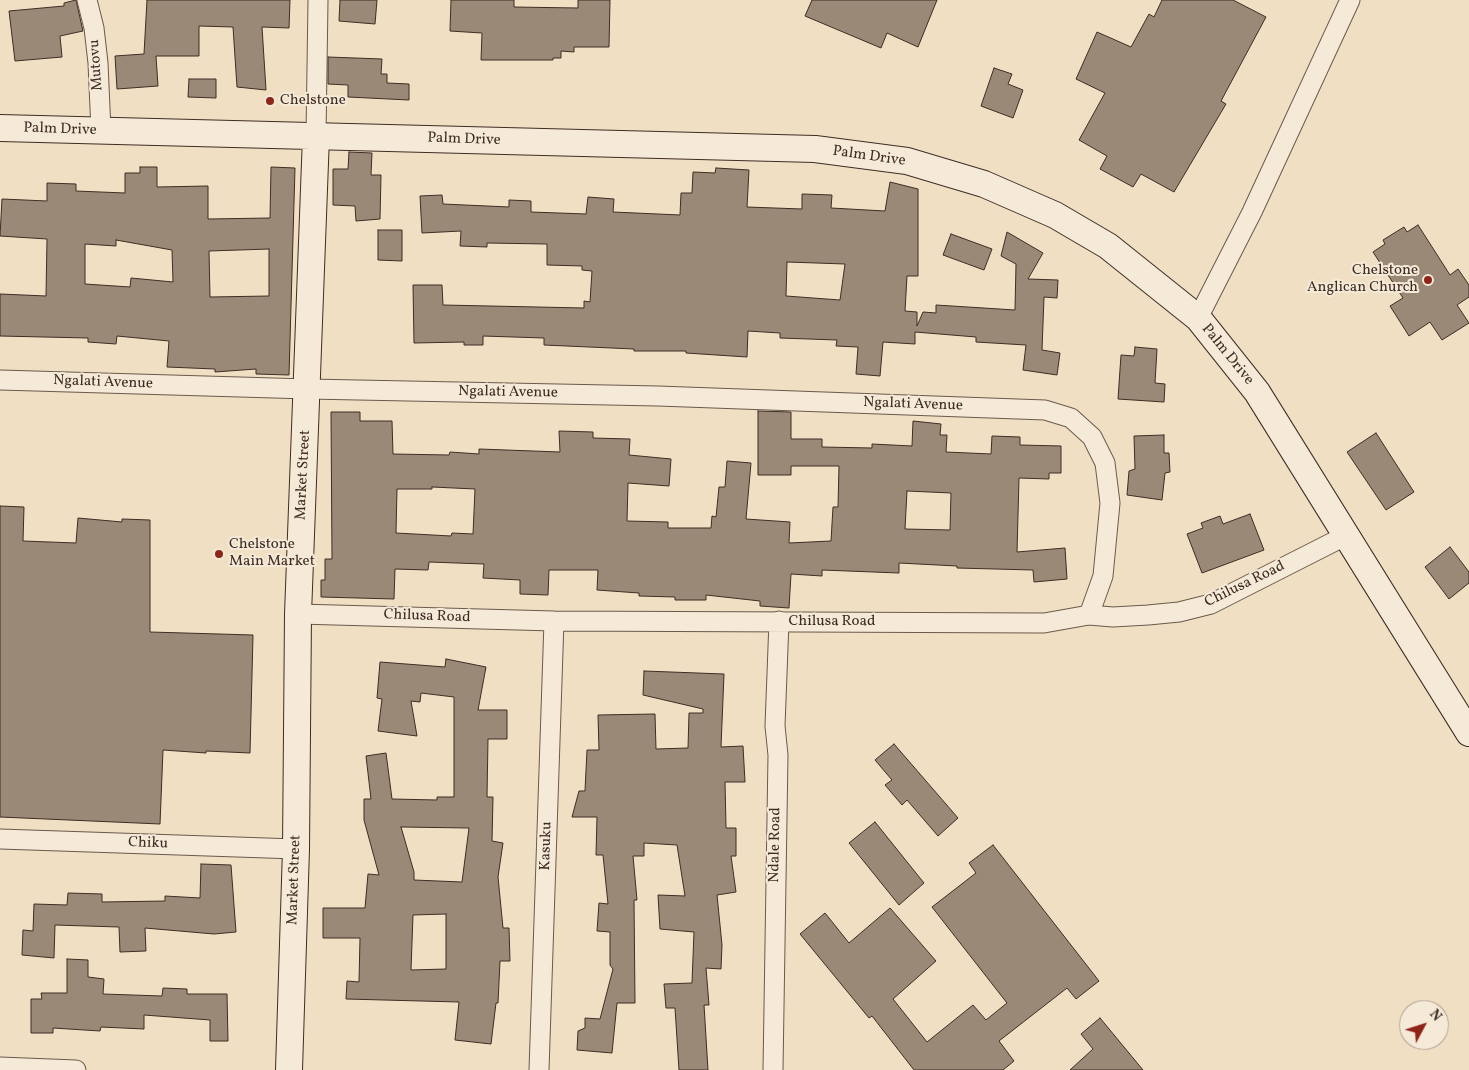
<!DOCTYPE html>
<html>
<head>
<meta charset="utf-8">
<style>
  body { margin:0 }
  #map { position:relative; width:1469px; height:1070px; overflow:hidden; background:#f0dfc3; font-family:Vollkorn,serif }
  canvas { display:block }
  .north { position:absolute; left:1399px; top:1000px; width:50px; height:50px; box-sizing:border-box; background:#f5ead8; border:1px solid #ac9e90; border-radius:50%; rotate:50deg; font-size:14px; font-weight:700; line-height:20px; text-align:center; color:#3f2c24 }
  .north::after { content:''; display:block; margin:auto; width:18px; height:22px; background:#8f2418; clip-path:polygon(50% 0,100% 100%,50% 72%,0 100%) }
</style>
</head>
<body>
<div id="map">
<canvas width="1469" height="1070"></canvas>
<div class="north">N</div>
</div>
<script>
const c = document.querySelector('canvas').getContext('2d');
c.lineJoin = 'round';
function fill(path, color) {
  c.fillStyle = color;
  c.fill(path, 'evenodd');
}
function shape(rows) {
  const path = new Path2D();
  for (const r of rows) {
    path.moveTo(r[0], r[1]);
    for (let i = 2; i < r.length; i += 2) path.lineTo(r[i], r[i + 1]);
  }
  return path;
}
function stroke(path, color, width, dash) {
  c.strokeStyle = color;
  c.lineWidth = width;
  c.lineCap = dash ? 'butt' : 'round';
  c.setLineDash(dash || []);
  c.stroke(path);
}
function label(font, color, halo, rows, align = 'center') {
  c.font = font + ' Vollkorn,serif';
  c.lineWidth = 4;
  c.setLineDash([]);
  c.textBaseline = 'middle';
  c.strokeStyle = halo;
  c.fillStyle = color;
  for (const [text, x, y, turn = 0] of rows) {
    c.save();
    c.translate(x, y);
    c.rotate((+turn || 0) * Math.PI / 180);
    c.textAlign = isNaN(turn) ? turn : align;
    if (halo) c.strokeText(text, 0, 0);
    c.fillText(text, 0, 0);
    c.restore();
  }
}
const building = shape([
  [76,0,83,31,60,36,62,57,15,61,9,11,64,6,64,3,76,0],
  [147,0,290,0,289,28,262,27,266,90,237,87,233,27,199,26,199,56,156,56,158,86,117,89,115,56,144,54,147,0],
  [340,0,377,0,375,24,339,21,340,0],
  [451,0,514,0,514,7,578,8,578,0,610,0,609,47,574,47,574,52,561,51,561,58,553,58,553,60,481,60,482,33,450,31,451,0],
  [812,0,937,0,918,47,887,33,881,48,805,16,812,0],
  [1162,0,1233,0,1266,17,1221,101,1226,104,1174,192,1141,174,1133,187,1100,169,1107,156,1079,140,1105,93,1076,79,1097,32,1131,47,1149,14,1154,17,1162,0],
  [328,57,382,59,381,74,387,74,387,83,409,84,409,100,348,97,348,85,328,84,328,57],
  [994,68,1012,74,1008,84,1023,90,1013,118,981,106,994,68],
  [189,79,216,79,216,98,188,97,189,79],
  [349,152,372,153,371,175,381,175,380,219,356,221,355,206,333,205,333,169,348,169,349,152],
  [140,167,157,167,157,187,208,186,208,219,270,218,271,167,295,168,289,375,256,374,256,369,215,372,215,369,167,367,169,341,117,336,116,344,88,342,88,338,0,336,0,294,46,296,47,239,0,236,2,199,47,201,47,183,76,184,76,191,125,193,125,173,140,173,140,167],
  [116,240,172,250,173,282,131,278,130,287,85,284,85,244,116,246,116,240],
  [269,249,269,296,210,297,209,251,269,249],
  [716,168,749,170,747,207,802,209,802,194,832,195,831,208,885,211,890,182,918,189,918,276,907,276,905,311,917,312,917,326,923,312,936,313,936,305,1015,310,1016,264,1001,256,1007,232,1043,253,1028,279,1058,280,1057,298,1044,297,1042,350,1060,353,1057,375,1023,370,1026,345,976,342,976,337,915,332,915,344,883,342,880,376,856,374,858,347,836,346,837,340,780,338,780,333,748,331,747,357,686,353,686,351,634,351,634,349,544,345,544,338,483,336,483,345,464,345,464,342,414,343,413,285,442,285,443,305,584,308,584,301,590,302,592,271,582,270,582,266,547,265,547,244,487,243,487,247,460,246,461,231,422,233,420,196,442,195,443,204,509,207,509,200,531,201,531,212,586,214,588,197,614,199,613,212,680,215,681,193,692,193,693,172,715,173,716,168],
  [787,262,845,264,840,300,786,296,787,262],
  [1418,225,1450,275,1458,269,1469,285,1469,297,1457,305,1469,323,1442,340,1430,322,1409,336,1390,306,1403,298,1373,252,1385,244,1383,240,1404,227,1407,232,1418,225],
  [378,230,402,230,402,261,378,260,378,230],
  [951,234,992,249,984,270,943,255,951,234],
  [1135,347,1157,349,1155,383,1165,384,1164,402,1118,399,1121,355,1134,356,1135,347],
  [758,411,791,412,791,439,822,439,822,447,872,448,872,444,912,446,913,421,941,424,940,435,947,435,946,452,991,454,992,436,1020,437,1020,445,1061,446,1061,473,1049,473,1049,479,1019,478,1017,552,1065,548,1067,579,1034,582,1033,570,957,568,957,566,899,563,899,573,822,570,822,576,791,574,789,608,760,606,760,601,706,595,706,600,675,600,675,597,639,596,639,593,597,590,598,570,549,570,548,595,520,594,520,580,483,578,484,564,429,562,428,570,395,569,394,599,321,597,321,580,325,580,325,559,332,559,331,412,360,412,360,421,392,421,393,454,449,455,450,452,479,454,479,449,560,452,559,431,593,432,593,438,630,439,629,455,671,459,669,486,628,483,627,521,668,522,668,528,711,528,712,516,716,517,719,487,725,487,727,461,751,463,746,519,790,522,789,543,831,541,833,507,838,507,839,466,791,466,791,475,758,475,758,411],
  [432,487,475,489,473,534,452,533,451,536,396,533,397,489,432,489,432,487],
  [907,491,951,493,950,530,905,529,907,491],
  [1376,433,1414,492,1386,510,1347,452,1376,433],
  [1164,435,1164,453,1169,453,1170,472,1165,473,1162,500,1127,495,1129,471,1135,469,1134,436,1164,435],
  [0,506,24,507,23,541,76,543,78,518,122,522,122,519,150,520,150,632,253,635,250,753,206,751,206,753,163,750,160,824,0,817,0,506],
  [1250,514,1264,550,1202,573,1187,534,1203,528,1201,523,1220,516,1223,524,1250,514],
  [1450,547,1469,572,1469,583,1449,599,1425,567,1450,547],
  [446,659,486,667,478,710,507,710,507,739,488,739,487,797,493,797,492,841,503,843,498,877,503,928,509,928,510,961,500,961,498,1003,496,1003,491,1044,455,1040,459,1002,346,999,347,981,359,982,360,938,323,938,323,908,365,908,368,874,379,875,364,820,364,799,371,799,366,756,386,753,392,799,437,800,437,797,454,797,454,697,421,693,420,702,411,701,417,736,378,731,382,699,377,698,380,662,445,667,446,659],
  [401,827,469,828,462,882,414,880,414,872,401,827],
  [446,914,446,969,411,970,413,915,446,914],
  [644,671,724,674,721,747,743,746,745,782,725,782,726,828,736,828,736,856,731,856,736,892,717,895,722,945,721,969,706,968,709,1005,704,1005,708,1070,679,1070,675,1008,666,1008,664,984,692,983,694,932,660,929,658,895,685,896,677,845,644,843,644,856,633,856,637,900,634,900,635,1003,617,1003,612,1053,577,1050,578,1031,585,1028,585,1018,600,1019,613,969,610,965,610,932,597,931,599,903,608,904,603,855,596,855,597,817,572,817,579,791,585,791,587,750,599,750,598,715,655,714,656,749,688,748,689,713,703,713,703,709,643,695,644,671],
  [894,744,958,818,938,836,907,800,902,805,885,785,892,780,875,760,894,744],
  [875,822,924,883,899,905,849,843,875,822],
  [993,845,1099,981,1076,999,1067,988,999,1041,1014,1061,1003,1070,914,1070,872,1016,869,1018,800,934,825,913,849,943,890,908,936,961,893,999,927,1042,973,1005,986,1020,1007,1003,932,907,976,873,969,863,993,845],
  [201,864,231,865,236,932,214,934,145,928,146,951,120,952,119,927,55,925,54,958,22,955,23,930,33,931,34,904,67,905,68,893,102,894,102,902,165,901,165,896,200,898,201,864],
  [67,959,88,960,88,977,104,979,103,994,162,996,163,988,187,989,187,994,227,994,228,1041,210,1041,210,1020,144,1015,144,1029,101,1027,100,1031,53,1028,53,1033,31,1033,31,999,42,999,41,993,67,993,67,959],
  [1100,1018,1143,1070,1070,1070,1093,1049,1081,1034,1100,1018]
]);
fill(building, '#9b8977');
stroke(building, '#3f2c24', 1);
const street = shape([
  [87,0,94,28,98,63,101,131],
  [316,136,318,0],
  [1198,318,1252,212,1350,0],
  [0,380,308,389,658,396,1045,410,1071,418,1092,437,1105,463,1110,503,1103,576,1089,615],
  [298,614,554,621,1044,623,1089,615,1113,617,1148,615,1179,612,1211,604,1347,535],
  [0,839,296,849],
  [0,1067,76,1070],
  [539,1070,554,621],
  [773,1070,778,755,775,726,779,621]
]);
const secondary = shape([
  [0,128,815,149,907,161,984,184,1055,215,1108,246,1198,318,1257,392,1469,733],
  [289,1070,296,849,298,614,316,136]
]);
stroke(street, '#6b594c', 21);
stroke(secondary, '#3f2c24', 28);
stroke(street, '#f5ead8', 19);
stroke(secondary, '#f5ead8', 26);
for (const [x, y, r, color] of [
  [270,101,5,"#8f2418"],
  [1428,280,5,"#8f2418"],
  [219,554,5,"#8f2418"]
]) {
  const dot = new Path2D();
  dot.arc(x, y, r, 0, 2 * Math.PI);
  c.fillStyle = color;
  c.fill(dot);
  stroke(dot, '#f5ead8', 2);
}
label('15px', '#3f2c24', '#f5ead8', [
  ["Mutovu",97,65,-94],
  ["Palm Drive",60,130,2],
  ["Palm Drive",464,140,2],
  ["Palm Drive",869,157,8],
  ["Palm Drive",1227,355,51],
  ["Ngalati Avenue",103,383,2],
  ["Ngalati Avenue",508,393,1],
  ["Ngalati Avenue",913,405,2],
  ["Market Street",304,475,-87],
  ["Chilusa Road",1245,585,-26],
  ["Chilusa Road",427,617,2],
  ["Chilusa Road",832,622],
  ["Chiku",148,844,2],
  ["Ndale Road",776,845,-89],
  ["Kasuku",547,846,-88],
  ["Market Street",295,880,-88]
]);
label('15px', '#3f2c24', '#f5ead8', [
  ["Chelstone",280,101],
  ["Chelstone",1418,271,"right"],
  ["Anglican Church",1418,288,"right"],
  ["Chelstone",229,545],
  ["Main Market",229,562]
], 'left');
</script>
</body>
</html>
